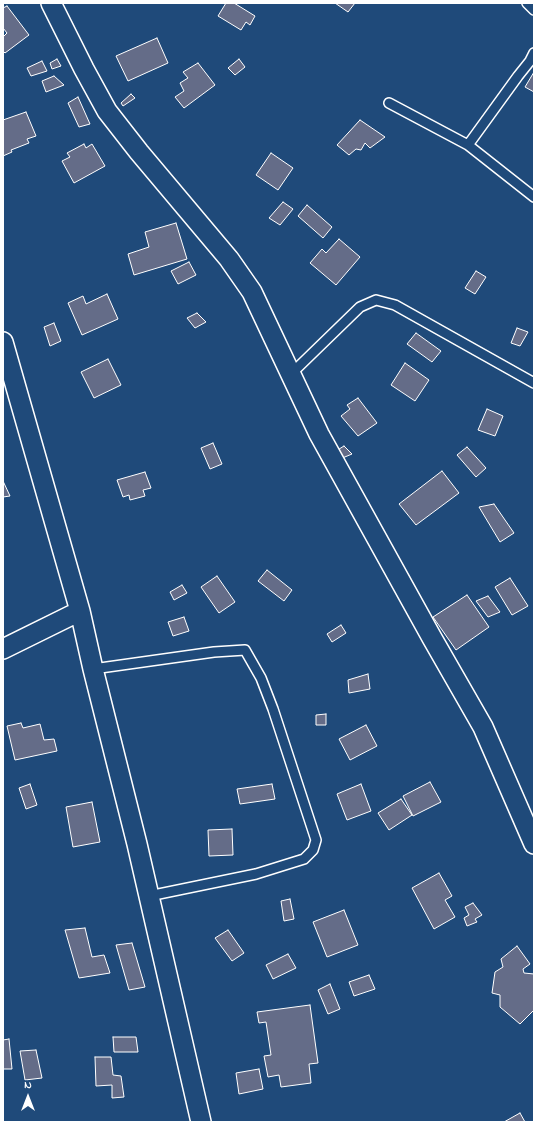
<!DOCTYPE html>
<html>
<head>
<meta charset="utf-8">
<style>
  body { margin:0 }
  #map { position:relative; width:537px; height:1125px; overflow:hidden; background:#1f4a7a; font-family:"Indie Flower",sans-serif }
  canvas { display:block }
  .frame { position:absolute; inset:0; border:4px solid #fff; pointer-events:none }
  .north { position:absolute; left:8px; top:1077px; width:40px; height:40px; -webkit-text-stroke:3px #1f4a7a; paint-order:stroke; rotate:0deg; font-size:11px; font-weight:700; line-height:16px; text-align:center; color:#fff }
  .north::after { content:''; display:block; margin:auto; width:14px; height:18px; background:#fff; clip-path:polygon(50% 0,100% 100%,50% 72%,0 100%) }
</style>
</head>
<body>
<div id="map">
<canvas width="537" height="1125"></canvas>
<div class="frame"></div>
<div class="north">N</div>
</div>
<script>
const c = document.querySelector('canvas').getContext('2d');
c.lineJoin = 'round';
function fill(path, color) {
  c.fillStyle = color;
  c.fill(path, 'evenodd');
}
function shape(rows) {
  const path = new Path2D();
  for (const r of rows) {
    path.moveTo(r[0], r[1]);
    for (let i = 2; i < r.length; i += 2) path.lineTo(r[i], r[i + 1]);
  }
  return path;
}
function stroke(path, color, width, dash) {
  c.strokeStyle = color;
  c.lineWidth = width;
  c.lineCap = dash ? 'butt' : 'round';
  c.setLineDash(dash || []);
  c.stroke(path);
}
const building = shape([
  [226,3,234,3,255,16,250,25,246,22,241,30,218,16,226,3],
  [335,3,355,3,348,12,335,3],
  [7,6,29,35,5,53,3,51,3,37,7,33,3,28,3,8,7,6],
  [157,38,168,63,128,81,116,56,157,38],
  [57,59,61,66,52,69,50,63,57,59],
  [239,59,245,67,235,75,228,68,239,59],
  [42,61,47,71,31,76,27,68,42,61],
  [198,63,215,85,184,108,175,97,184,91,180,83,188,78,183,72,198,63],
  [534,72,534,92,525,87,534,72],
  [54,76,64,85,46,92,42,81,54,76],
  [131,94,135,98,123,106,121,103,131,94],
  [78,97,90,124,79,127,68,103,78,97],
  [26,112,36,136,27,139,29,143,11,150,12,152,3,156,3,120,26,112],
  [360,120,385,137,370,148,365,143,361,150,356,149,349,155,337,145,360,120],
  [84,144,86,148,92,144,105,166,74,183,62,161,70,157,67,153,84,144],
  [271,153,293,168,278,190,256,175,271,153],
  [283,202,293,209,280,225,269,218,283,202],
  [307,205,332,227,323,238,298,216,307,205],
  [176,223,187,259,134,275,128,254,149,247,145,232,176,223],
  [339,239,360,257,336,285,310,263,322,249,326,253,339,239],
  [189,262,196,275,178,284,171,271,189,262],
  [476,271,486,277,475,294,465,288,476,271],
  [107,294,118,319,82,335,68,303,83,296,86,304,107,294],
  [197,313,206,322,195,328,187,318,197,313],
  [54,323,61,341,50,346,44,327,54,323],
  [517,328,528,332,520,346,511,343,517,328],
  [416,333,441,351,432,362,407,344,416,333],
  [108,359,121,385,94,398,81,372,108,359],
  [405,363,429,380,415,401,391,385,405,363],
  [358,398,377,423,358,436,341,416,350,409,347,405,358,398],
  [487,409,503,416,495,436,478,430,487,409],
  [213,443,222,464,210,469,201,448,213,443],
  [344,446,352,454,340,459,336,451,344,446],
  [467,447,486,468,476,477,457,455,467,447],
  [442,471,459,493,416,525,399,504,442,471],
  [145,472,151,488,143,490,145,496,130,500,129,495,123,497,117,480,145,472],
  [3,481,10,496,3,497,3,481],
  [494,504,514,533,500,542,479,507,494,504],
  [267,570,292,590,284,601,258,581,267,570],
  [217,576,235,602,219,613,201,587,217,576],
  [510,578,528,606,512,615,495,587,510,578],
  [182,585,187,593,174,600,170,592,182,585],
  [467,595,489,627,456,650,433,617,467,595],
  [488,596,500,612,488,617,476,601,488,596],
  [184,617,189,631,173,636,168,622,184,617],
  [341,625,346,633,332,642,327,634,341,625],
  [368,674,370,689,349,693,348,680,368,674],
  [326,714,326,725,316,725,316,715,326,714],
  [21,723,23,728,40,724,44,740,54,739,57,751,15,760,7,726,21,723],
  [366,725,377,746,350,760,339,739,366,725],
  [430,782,441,802,413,816,403,796,430,782],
  [30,784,37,805,26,809,19,788,30,784],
  [272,784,275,799,240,804,237,789,272,784],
  [361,784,371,811,347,820,337,794,361,784],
  [401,799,412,815,389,830,378,813,401,799],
  [92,802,100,842,73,847,66,807,92,802],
  [232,829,233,855,209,856,208,830,232,829],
  [439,873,452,896,445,900,455,917,434,929,412,888,439,873],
  [290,899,294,919,284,921,281,901,290,899],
  [473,903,482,915,475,919,477,922,467,926,464,918,469,915,465,907,473,903],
  [344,910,358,945,327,957,313,922,344,910],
  [85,928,92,957,104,955,110,973,79,978,65,930,85,928],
  [228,930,244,953,232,961,215,938,228,930],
  [132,943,145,987,129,990,116,945,132,943],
  [517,946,530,964,523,969,524,973,534,974,534,1010,520,1024,500,1007,500,995,492,993,495,972,503,967,501,959,517,946],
  [288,954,296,968,273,979,266,965,288,954],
  [369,975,375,989,354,996,349,982,369,975],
  [330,984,340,1009,328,1014,318,990,330,984],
  [310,1005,318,1063,309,1064,311,1083,281,1087,279,1075,268,1077,264,1056,271,1055,266,1022,259,1023,257,1012,310,1005],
  [113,1037,136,1037,138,1052,114,1052,113,1037],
  [9,1039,12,1069,3,1069,3,1040,9,1039],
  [36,1050,42,1078,25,1080,20,1051,36,1050],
  [95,1057,111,1057,113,1075,121,1076,124,1097,112,1098,112,1085,96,1086,95,1057],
  [259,1069,263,1089,239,1094,236,1073,259,1069],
  [520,1113,525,1122,504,1122,520,1113]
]);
fill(building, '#646c88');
stroke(building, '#fff', 1);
const service = shape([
  [527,3,534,10],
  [534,53,530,61,518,76,468,145,534,197],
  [389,103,468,145],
  [291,374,360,307,376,300,395,305,534,383],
  [93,669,214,652,245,650,261,678,273,709,316,840,313,850,304,859,256,874,149,896]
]);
const minor = shape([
  [51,3,84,69,107,111,139,152,229,259,252,292,319,434,432,638,483,727,534,844],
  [3,342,80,611,93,669,137,844,201,1122],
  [3,649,80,611]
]);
stroke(service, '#fff', 12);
stroke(minor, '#fff', 22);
stroke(service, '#1f4a7a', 9);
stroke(minor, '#1f4a7a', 19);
</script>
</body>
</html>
